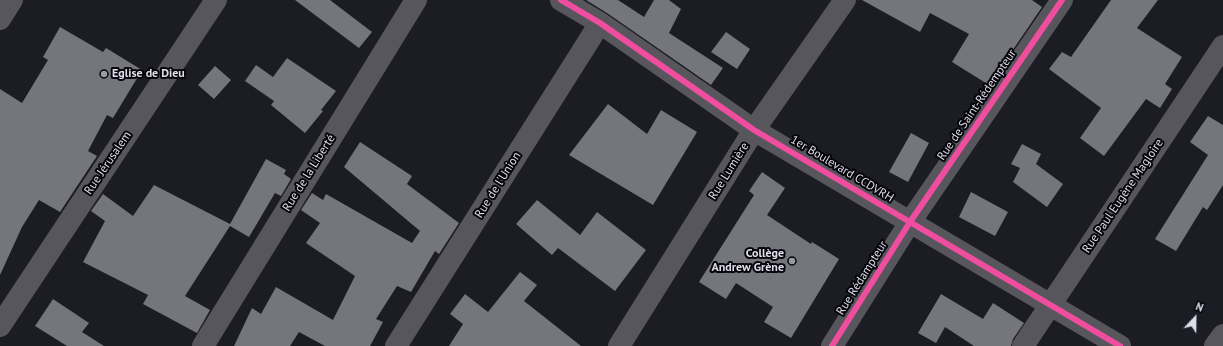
<!DOCTYPE html>
<html>
<head>
<meta charset="utf-8">
<style>
  body { margin:0 }
  #map { position:relative; width:1223px; height:346px; overflow:hidden; background:#1c1c24; font-family:"PT Sans",sans-serif }
  canvas { display:block }
  .north { position:absolute; left:1175px; top:298px; width:40px; height:40px; -webkit-text-stroke:3px #05050b; paint-order:stroke; rotate:22deg; font-size:11px; font-weight:700; line-height:16px; text-align:center; color:#dddee9 }
  .north::after { content:''; display:block; margin:auto; width:14px; height:18px; background:#dddee9; clip-path:polygon(50% 0,100% 100%,50% 72%,0 100%) }
</style>
</head>
<body>
<div id="map">
<canvas width="1223" height="346"></canvas>
<div class="north">N</div>
</div>
<script>
const c = document.querySelector('canvas').getContext('2d');
c.lineJoin = 'round';
function fill(path, color) {
  c.fillStyle = color;
  c.fill(path, 'evenodd');
}
function shape(rows) {
  const path = new Path2D();
  for (const r of rows) {
    path.moveTo(r[0], r[1]);
    for (let i = 2; i < r.length; i += 2) path.lineTo(r[i], r[i + 1]);
  }
  return path;
}
function stroke(path, color, width, dash) {
  c.strokeStyle = color;
  c.lineWidth = width;
  c.lineCap = dash ? 'butt' : 'round';
  c.setLineDash(dash || []);
  c.stroke(path);
}
function label(font, color, halo, rows, align = 'center') {
  c.font = font + ' "PT Sans",sans-serif';
  c.lineWidth = 4;
  c.setLineDash([]);
  c.textBaseline = 'middle';
  c.strokeStyle = halo;
  c.fillStyle = color;
  for (const [text, x, y, turn = 0] of rows) {
    c.save();
    c.translate(x, y);
    c.rotate((+turn || 0) * Math.PI / 180);
    c.textAlign = isNaN(turn) ? turn : align;
    if (halo) c.strokeText(text, 0, 0);
    c.fillText(text, 0, 0);
    c.restore();
  }
}
fill(shape([
  [295,0,330,0,372,32,359,48],
  [586,0,618,0,644,17,654,0,669,0,681,9,669,33,723,68,711,85,607,13],
  [862,0,1032,0,1042,7,989,85,952,62,969,34,930,13,920,32],
  [1111,0,1158,0,1137,28,1182,57,1165,84,1172,89,1160,108,1146,99,1104,156,1080,138,1101,108,1049,69,1062,52,1071,57],
  [60,27,103,52,106,48,142,70,113,118,107,115,88,151,97,156,60,212,39,200,22,227,0,275,0,89,22,103,48,60,43,57],
  [726,32,750,49,737,69,711,52],
  [287,58,336,91,321,110,323,111,305,133,271,105,274,101,245,81,256,65,273,77],
  [215,66,231,80,214,99,198,85],
  [608,104,647,134,661,110,697,132,653,205,569,155],
  [1208,116,1223,125,1223,185,1207,210,1203,207,1176,251,1155,239,1208,155,1190,142],
  [911,133,929,143,908,182,889,172],
  [360,142,412,176,407,184,459,223,439,254,435,251,411,292,397,286,376,319,383,322,370,346,325,346,299,332,290,346,234,346,252,308,261,314,276,287,333,320,355,276,306,243,320,223,301,210,312,193,323,200,326,194,412,243,420,231,344,167],
  [1022,144,1041,154,1036,164,1063,184,1047,207,1013,182,1020,168,1011,164],
  [266,159,286,170,284,174,291,179,281,196,275,193,249,237,230,226,185,296,210,310,197,333,143,304,148,295,83,262,105,221,91,211,103,194,133,216,154,185,230,224],
  [762,172,785,188,767,215,811,244,812,242,839,259,791,338,764,322,773,307,736,283,726,299,699,282,754,195,749,191],
  [971,192,1008,212,995,236,959,217],
  [537,200,580,235,597,212,646,250,615,291,558,248,552,255,516,224],
  [520,272,537,285,524,301,581,346,449,346,463,324,450,314,465,294,488,312],
  [941,294,983,319,993,303,1024,323,1013,339,1011,346,974,346,945,327,936,343,918,333],
  [53,299,89,323,82,332,104,346,67,346,35,326]
]), '#74757d');
stroke(shape([
  [561,0,600,23,754,130,1120,346],
  [0,19,12,0],
  [0,326,216,0],
  [203,346,416,0],
  [396,346,600,23],
  [619,346,754,130,845,0],
  [832,346,910,222,1062,0],
  [1023,346,1223,46],
  [1215,346,1223,335]
]), '#56565c', 22);
stroke(shape([
  [561,0,600,23,754,130,1120,346],
  [832,346,910,222,1062,0]
]), '#ef4d9e', 6);
for (const [x, y, r, color] of [
  [104,74,4,"#999aa4"],
  [792,261,4,"#999aa4"]
]) {
  const dot = new Path2D();
  dot.arc(x, y, r, 0, 2 * Math.PI);
  c.fillStyle = color;
  c.fill(dot);
  stroke(dot, '#05050b', 1.5);
}
label('bold 12px', '#dddee9', '#05050b', [
  ["Eglise de Dieu",112,74],
  ["Collège",784,254,"right"],
  ["Andrew Grène",784,268,"right"]
], 'left');
label('12px', '#dddee9', '#05050b', [
  ["Rue de Saint-Rédempteur",977,105,-56],
  ["Rue Jérusalem",108,163,-56],
  ["1er Boulevard CCDVRH",842,169,31],
  ["Rue Lumière",729,171,-58],
  ["Rue de la Liberté",309,173,-58],
  ["Rue de l'Union",498,185,-58],
  ["Rue Paul Eugène Magloire",1123,196,-56],
  ["Rue Rédampteur",862,278,-58]
]);
</script>
</body>
</html>
